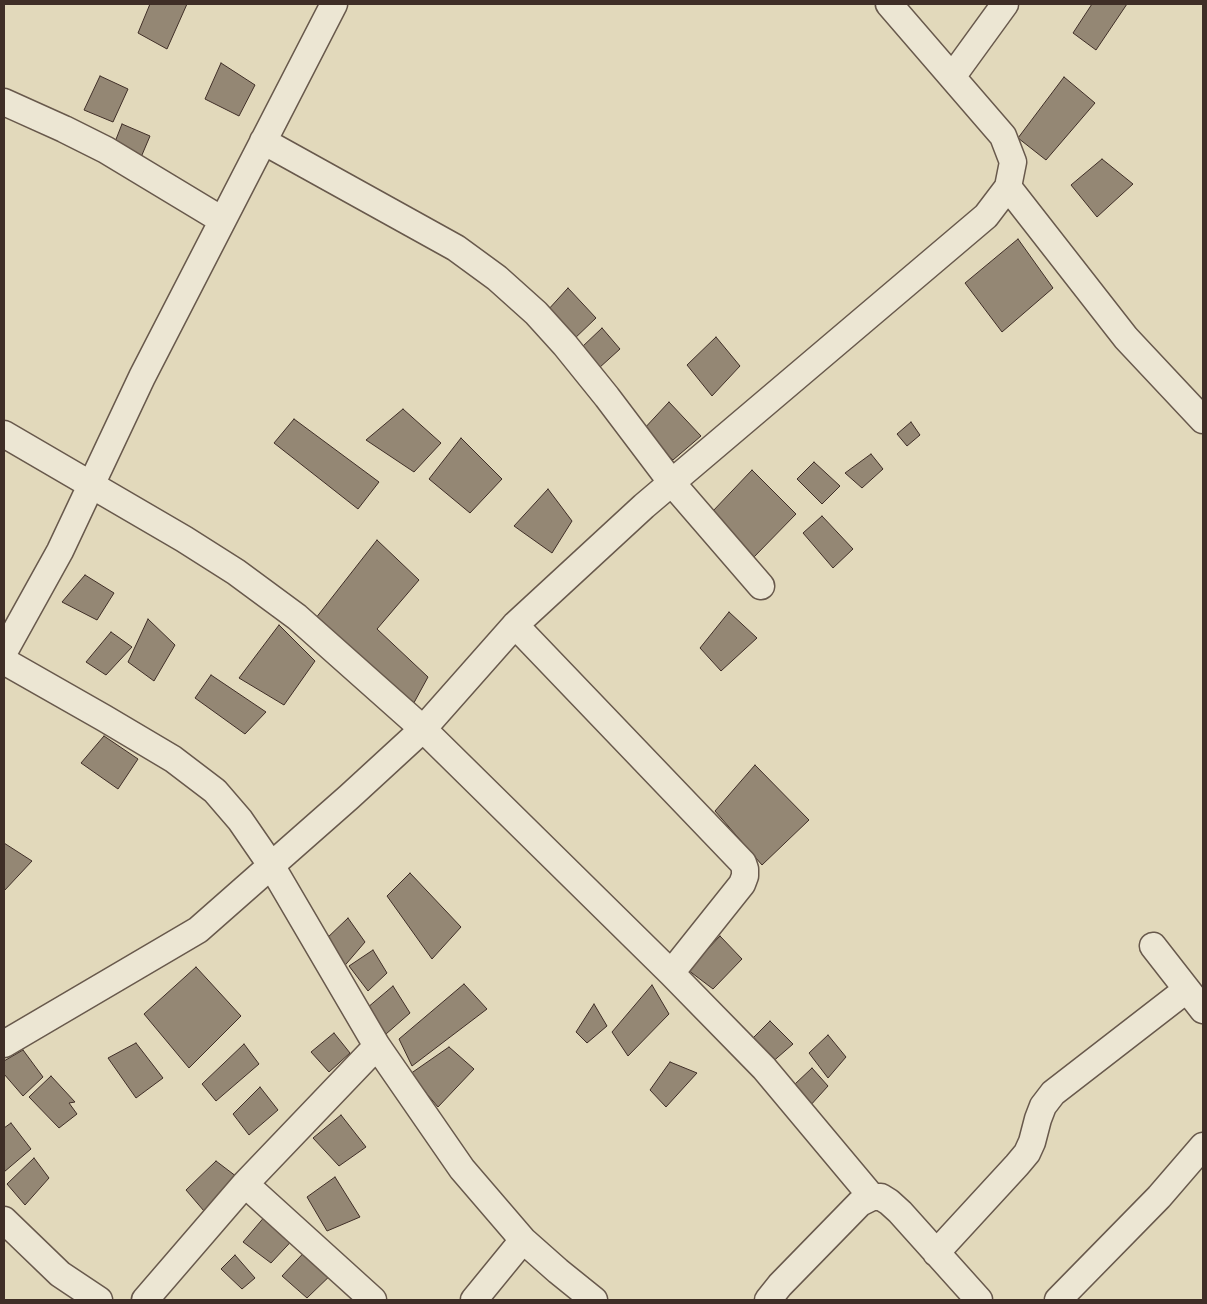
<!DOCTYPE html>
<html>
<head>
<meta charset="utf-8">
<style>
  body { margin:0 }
  #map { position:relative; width:1207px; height:1304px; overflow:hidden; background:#e2d9bb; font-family:"Sorts Mill Goudy",serif }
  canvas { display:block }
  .frame { position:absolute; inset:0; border:5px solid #3f2e27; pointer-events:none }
</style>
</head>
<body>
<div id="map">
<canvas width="1207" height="1304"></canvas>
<div class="frame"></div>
</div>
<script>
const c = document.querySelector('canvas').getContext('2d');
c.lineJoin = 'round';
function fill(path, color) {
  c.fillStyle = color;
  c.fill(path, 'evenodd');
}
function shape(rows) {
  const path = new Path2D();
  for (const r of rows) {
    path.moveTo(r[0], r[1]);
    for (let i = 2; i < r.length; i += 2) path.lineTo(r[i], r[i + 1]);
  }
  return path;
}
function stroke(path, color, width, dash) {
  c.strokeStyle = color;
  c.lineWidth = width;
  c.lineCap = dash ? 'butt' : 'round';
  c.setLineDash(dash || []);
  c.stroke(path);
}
const building = shape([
  [150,4,187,4,167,49,138,33,150,4],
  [1092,4,1127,4,1096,50,1073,33,1092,4],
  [221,63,255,85,239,116,205,99,221,63],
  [100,76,128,89,113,122,84,110,100,76],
  [1064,77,1095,103,1046,160,1018,138,1064,77],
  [122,124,150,136,139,162,113,147,122,124],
  [1102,159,1133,184,1097,217,1071,185,1102,159],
  [1018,239,1053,288,1002,332,965,283,1018,239],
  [568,288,596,318,572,341,547,311,568,288],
  [602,328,620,349,599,368,582,347,602,328],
  [716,337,740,366,712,396,687,365,716,337],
  [669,402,701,436,673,460,642,431,669,402],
  [403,409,441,443,414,472,366,440,403,409],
  [294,419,379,482,358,509,274,443,294,419],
  [911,422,920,435,907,446,897,434,911,422],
  [461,438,502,479,470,513,429,479,461,438],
  [871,454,883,469,862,488,845,473,871,454],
  [814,462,840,486,822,504,797,479,814,462],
  [752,470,796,514,754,557,712,512,752,470],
  [548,489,572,521,552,553,514,526,548,489],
  [822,516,853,549,833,568,803,533,822,516],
  [377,540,419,580,377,629,428,677,410,710,312,623,377,540],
  [85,575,114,593,97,620,62,602,85,575],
  [729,612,757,638,721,671,700,648,729,612],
  [148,619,175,645,154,681,128,662,148,619],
  [279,625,315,661,284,705,239,678,279,625],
  [111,632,132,647,106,675,86,662,111,632],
  [211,675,266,712,245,734,195,698,211,675],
  [104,736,138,759,118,789,81,763,104,736],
  [755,765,809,820,762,865,715,811,755,765],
  [4,843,32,861,4,891,4,843],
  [410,873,461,927,432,959,387,896,410,873],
  [348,918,365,942,341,970,325,940,348,918],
  [720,936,742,959,713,989,688,970,720,936],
  [373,950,387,973,368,991,349,966,373,950],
  [196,967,241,1016,189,1068,144,1014,196,967],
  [464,984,487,1009,412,1066,399,1039,464,984],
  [652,985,669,1014,628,1056,612,1032,652,985],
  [393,986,410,1013,386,1034,367,1008,393,986],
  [594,1004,607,1026,587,1043,576,1032,594,1004],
  [770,1021,793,1044,770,1064,750,1041,770,1021],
  [334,1033,350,1053,329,1072,311,1052,334,1033],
  [828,1035,846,1057,828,1078,809,1053,828,1035],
  [136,1043,163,1078,136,1098,108,1058,136,1043],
  [244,1044,259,1064,216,1101,202,1084,244,1044],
  [449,1047,474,1069,438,1107,410,1074,449,1047],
  [23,1050,43,1077,23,1096,4,1074,4,1061,23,1050],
  [670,1062,697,1073,666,1107,650,1090,670,1062],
  [812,1068,828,1086,809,1107,795,1084,812,1068],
  [51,1076,75,1102,69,1103,77,1114,59,1128,29,1097,51,1076],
  [260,1087,278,1110,249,1135,233,1114,260,1087],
  [341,1115,366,1147,339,1166,313,1138,341,1115],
  [11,1123,31,1149,4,1172,4,1128,11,1123],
  [34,1158,49,1178,25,1205,7,1184,34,1158],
  [216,1161,241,1180,204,1211,186,1190,216,1161],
  [335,1177,360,1217,327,1231,307,1197,335,1177],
  [272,1208,299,1233,271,1263,243,1242,272,1208],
  [312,1244,338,1268,307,1298,282,1276,312,1244],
  [235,1255,255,1278,242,1289,221,1269,235,1255]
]);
fill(building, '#948774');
stroke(building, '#3f2e27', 1);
const minor = shape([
  [952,77,1005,4],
  [4,102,64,129,106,150,222,220],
  [263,141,456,248,497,278,536,313,565,345,607,397,672,483,761,586],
  [1008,187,1126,338,1203,420],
  [4,434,184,539,236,572,297,617,423,729,671,973,764,1068,872,1197],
  [515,625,743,863,745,869,745,876,742,884,671,973],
  [4,652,60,551,142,377,334,4],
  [4,661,104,718,173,759,215,791,240,820,271,865,377,1046,462,1169,523,1240,558,1271,594,1300],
  [1153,946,1203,1010],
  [4,1044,198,930,349,797,423,729,515,625,644,506,986,216,1008,187,1013,162,1003,136,889,4],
  [245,1184,373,1300],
  [4,1220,60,1274,99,1300],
  [936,1253,1017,1165,1027,1153,1032,1142,1038,1119,1043,1106,1053,1093,1186,990],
  [145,1300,245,1184,377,1046],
  [474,1300,523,1240],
  [768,1300,780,1285,860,1203,872,1197,881,1197,889,1202,900,1212,979,1300],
  [1058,1300,1159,1197,1203,1146]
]);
stroke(minor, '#68594c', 29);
stroke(minor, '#ece6d3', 26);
</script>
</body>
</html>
